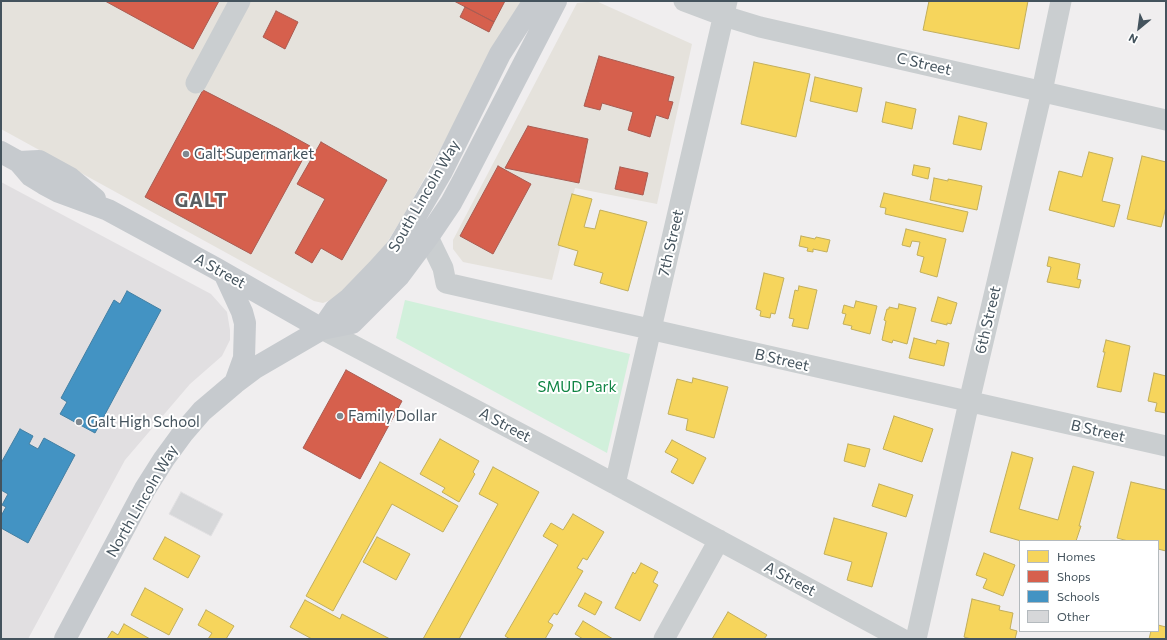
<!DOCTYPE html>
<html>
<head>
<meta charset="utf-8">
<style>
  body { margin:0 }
  #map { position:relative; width:1167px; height:640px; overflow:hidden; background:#f0eeef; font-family:Commissioner,sans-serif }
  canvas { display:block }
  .frame { position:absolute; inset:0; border:2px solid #44535d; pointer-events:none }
  .legend { position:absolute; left:1019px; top:540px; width:140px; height:92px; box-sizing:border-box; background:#fff; border:1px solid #b4babe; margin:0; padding:5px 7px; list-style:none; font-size:12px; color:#44535d }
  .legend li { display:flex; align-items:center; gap:8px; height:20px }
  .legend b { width:20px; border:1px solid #b4babe }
  .north { position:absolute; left:1119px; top:8px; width:40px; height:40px; -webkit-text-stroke:3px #fff; paint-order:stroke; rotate:209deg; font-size:11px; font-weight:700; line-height:16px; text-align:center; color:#44535d }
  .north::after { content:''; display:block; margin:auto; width:14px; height:18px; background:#44535d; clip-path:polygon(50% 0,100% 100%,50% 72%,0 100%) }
</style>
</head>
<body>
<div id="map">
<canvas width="1167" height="640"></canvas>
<div class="frame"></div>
<ul class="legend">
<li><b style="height:11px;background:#f6d55c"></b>Homes</li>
<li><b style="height:11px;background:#d6604d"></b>Shops</li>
<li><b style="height:11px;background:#4393c3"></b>Schools</li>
<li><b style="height:11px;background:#d6d7d9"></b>Other</li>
</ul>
<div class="north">N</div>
</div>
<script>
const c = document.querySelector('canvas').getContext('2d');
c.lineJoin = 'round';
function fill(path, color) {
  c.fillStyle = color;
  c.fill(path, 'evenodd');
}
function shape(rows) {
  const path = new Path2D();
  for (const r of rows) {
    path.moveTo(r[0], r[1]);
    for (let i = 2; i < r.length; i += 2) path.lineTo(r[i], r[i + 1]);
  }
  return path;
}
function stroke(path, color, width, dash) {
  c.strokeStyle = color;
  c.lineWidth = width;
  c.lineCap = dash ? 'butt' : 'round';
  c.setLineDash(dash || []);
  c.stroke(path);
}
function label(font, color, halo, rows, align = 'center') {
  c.font = font + ' Commissioner,sans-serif';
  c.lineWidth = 4;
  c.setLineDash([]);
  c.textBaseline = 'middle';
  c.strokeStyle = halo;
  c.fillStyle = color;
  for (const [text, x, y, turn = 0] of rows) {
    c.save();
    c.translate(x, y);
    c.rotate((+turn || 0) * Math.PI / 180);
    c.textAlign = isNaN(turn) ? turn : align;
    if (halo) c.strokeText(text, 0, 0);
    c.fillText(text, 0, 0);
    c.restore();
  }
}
fill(shape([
  [1,1,524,1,497,46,407,210,377,259,338,297,323,303,314,301,1,129],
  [596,1,692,44,657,204,575,188,552,280,463,262,453,249,453,240,577,3]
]), '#e5e2dc');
fill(shape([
  [1,182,211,294,227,312,230,330,230,340,222,356,190,384,125,460,28,639,1,639]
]), '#e1dfe1');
fill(shape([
  [405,300,630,354,607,453,396,338]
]), '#d1f0db');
const homes = shape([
  [929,1,1028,1,1019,49,923,30,929,1],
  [754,62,810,74,796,137,741,124,754,62],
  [815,77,862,88,857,112,810,101,815,77],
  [886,102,916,109,912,129,882,122,886,102],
  [959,116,987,123,981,150,953,144,959,116],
  [1089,152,1113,158,1102,201,1120,205,1114,227,1049,210,1059,171,1082,177,1089,152],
  [1142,156,1166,162,1166,207,1161,227,1127,219,1142,156],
  [914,165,930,168,928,179,912,175,914,165],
  [934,178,948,181,948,179,982,186,977,210,930,200,934,178],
  [884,193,968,212,963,232,885,214,886,208,880,207,884,193],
  [572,194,592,199,584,227,595,229,600,210,647,222,628,291,600,283,603,273,574,265,578,251,558,245,572,194],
  [906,229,946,239,937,277,920,272,924,257,917,255,920,242,912,241,910,247,902,245,906,229],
  [801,236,815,239,816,237,830,240,827,252,813,249,813,252,807,251,808,248,799,246,801,236],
  [1049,257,1080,264,1077,279,1081,280,1079,288,1047,282,1051,267,1047,266,1049,257],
  [764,273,784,278,775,314,771,313,770,318,760,316,761,311,756,309,764,273],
  [799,286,817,290,808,329,792,326,794,319,789,318,795,290,798,291,799,286],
  [938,297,957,303,951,324,947,323,947,325,931,321,938,297],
  [856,301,877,306,870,334,851,329,852,326,843,324,846,314,842,313,844,305,854,308,856,301],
  [899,304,916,308,907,344,893,340,892,343,882,340,886,321,884,320,887,309,889,309,889,307,898,309,899,304],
  [914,338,936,344,937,340,949,343,944,366,909,358,914,338],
  [1106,340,1130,346,1121,392,1097,387,1105,352,1103,352,1106,340],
  [1154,373,1166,376,1166,413,1155,411,1157,403,1148,401,1154,373],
  [693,378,728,387,714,438,686,430,688,419,668,414,677,379,692,383,693,378],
  [894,416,933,429,922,462,883,449,894,416],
  [440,439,479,461,473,472,475,474,459,502,442,492,445,488,420,474,440,439],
  [672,440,706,458,693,484,671,472,678,459,665,452,672,440],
  [848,444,870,449,865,467,844,461,848,444],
  [1012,452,1033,458,1019,509,1058,520,1073,466,1094,472,1079,526,1081,526,1076,541,1021,541,990,532,1012,452],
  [380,462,458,506,443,532,392,504,333,611,306,596,380,462],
  [493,467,539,492,459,639,423,639,498,504,479,494,493,467],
  [1131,482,1166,490,1166,551,1158,549,1158,541,1128,541,1117,538,1131,482],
  [879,484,913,495,906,517,872,506,879,484],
  [573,514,604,532,587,560,583,558,577,568,583,571,557,615,554,613,548,622,553,625,545,639,510,639,505,636,558,545,543,536,551,523,563,530,573,514],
  [834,518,887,533,872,587,847,580,852,562,824,554,834,518],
  [165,537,200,556,188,578,153,559,165,537],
  [377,537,410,554,396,580,363,562,377,537],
  [984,553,1015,565,1003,596,983,588,987,579,976,575,984,553],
  [641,563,658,572,653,582,658,585,640,621,615,608,633,572,635,574,641,563],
  [145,588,183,609,169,635,131,615,145,588],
  [585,593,602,602,595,615,578,606,585,593],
  [972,599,1000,606,999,610,1013,613,1010,629,1017,631,1015,639,971,639,964,637,972,599],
  [305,600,340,619,342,614,390,639,312,639,290,627,305,600],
  [206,610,234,626,226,639,208,639,212,633,198,625,206,610],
  [728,612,767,635,764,639,712,639,728,612],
  [583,621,613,639,583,639,575,634,583,621],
  [124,624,150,639,107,639,112,631,118,635,124,624],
  [1158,625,1166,627,1166,639,1149,639,1151,631,1158,631,1158,625]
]);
fill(homes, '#f6d55c');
stroke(homes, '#c1ae5c', 1);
const shops = shape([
  [105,1,219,1,193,49,105,1],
  [454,1,505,1,494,22,454,1],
  [465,7,494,22,489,32,460,17,465,7],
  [276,11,298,22,285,49,263,37,276,11],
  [599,56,674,77,668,101,673,102,668,119,656,115,650,137,628,130,633,112,602,103,600,110,584,106,599,56],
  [203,90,279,129,310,146,251,254,145,197,203,90],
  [528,126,588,139,579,183,505,168,528,126],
  [321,142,387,180,342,260,321,248,312,263,295,253,325,199,297,184,321,142],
  [498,166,531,184,493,254,460,236,498,166],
  [620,167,648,173,643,195,615,189,620,167],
  [346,370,402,401,360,479,303,448,346,370]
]);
fill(shops, '#d6604d');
stroke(shops, '#aa5c52', 1);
const schools = shape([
  [127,291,161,310,95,433,60,414,67,402,61,398,114,300,120,304,127,291],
  [20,429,33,436,29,444,38,449,44,438,75,455,28,543,1,528,1,516,6,507,2,505,8,494,1,490,1,463,20,429]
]);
fill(schools, '#4393c3');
stroke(schools, '#4380a4', 1);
const building = shape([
  [181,492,223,514,211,536,169,514,181,492]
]);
fill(building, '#d6d7d9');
stroke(building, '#e1e0e2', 1);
stroke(shape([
  [684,1,724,16,760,27,1166,120],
  [196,83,240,1],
  [428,237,443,268,446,283,1166,446],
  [322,329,574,462,902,639],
  [615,484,727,1],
  [664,639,719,540],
  [916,639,969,402,1042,91,1061,1]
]), '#caced0', 21);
stroke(shape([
  [1,152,19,162,31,176,44,184,59,192,108,210,215,268,322,329],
  [19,162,39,161,70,178,95,199],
  [224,273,242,312,245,323,244,358,235,383],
  [322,329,335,310,349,299,377,270,397,248,441,173,500,54,534,1],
  [65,639,145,489,164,459,183,433,202,411,235,383,255,368,322,329,352,323,399,276,428,237,451,203,465,177,556,1]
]), '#c6cace', 22);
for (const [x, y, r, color] of [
  [186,154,4,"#808990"],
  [340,416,4,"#808990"],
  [79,422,4,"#808990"]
]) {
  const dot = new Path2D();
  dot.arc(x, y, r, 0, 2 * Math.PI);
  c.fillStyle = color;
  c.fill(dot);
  stroke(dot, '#fff', 1.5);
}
label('15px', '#44535d', '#fff', [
  ["C Street",924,64,13],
  ["South Lincoln Way",424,196,-60],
  ["7th Street",671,243,-77],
  ["A Street",220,271,29],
  ["6th Street",988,320,-77],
  ["B Street",782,360,13],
  ["A Street",505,425,28],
  ["B Street",1098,431,13],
  ["North Lincoln Way",142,501,-60],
  ["A Street",790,579,28]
]);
label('15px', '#44535d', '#fff', [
  ["Galt Supermarket",194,154],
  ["Family Dollar",348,416],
  ["Galt High School",87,422]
], 'left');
label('15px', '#0f8443', '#fff', [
  ["SMUD Park",577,387]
]);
c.letterSpacing = '1px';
label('bold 19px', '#5a5f63', '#fff', [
  ["GALT",201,201]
]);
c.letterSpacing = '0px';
</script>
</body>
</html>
